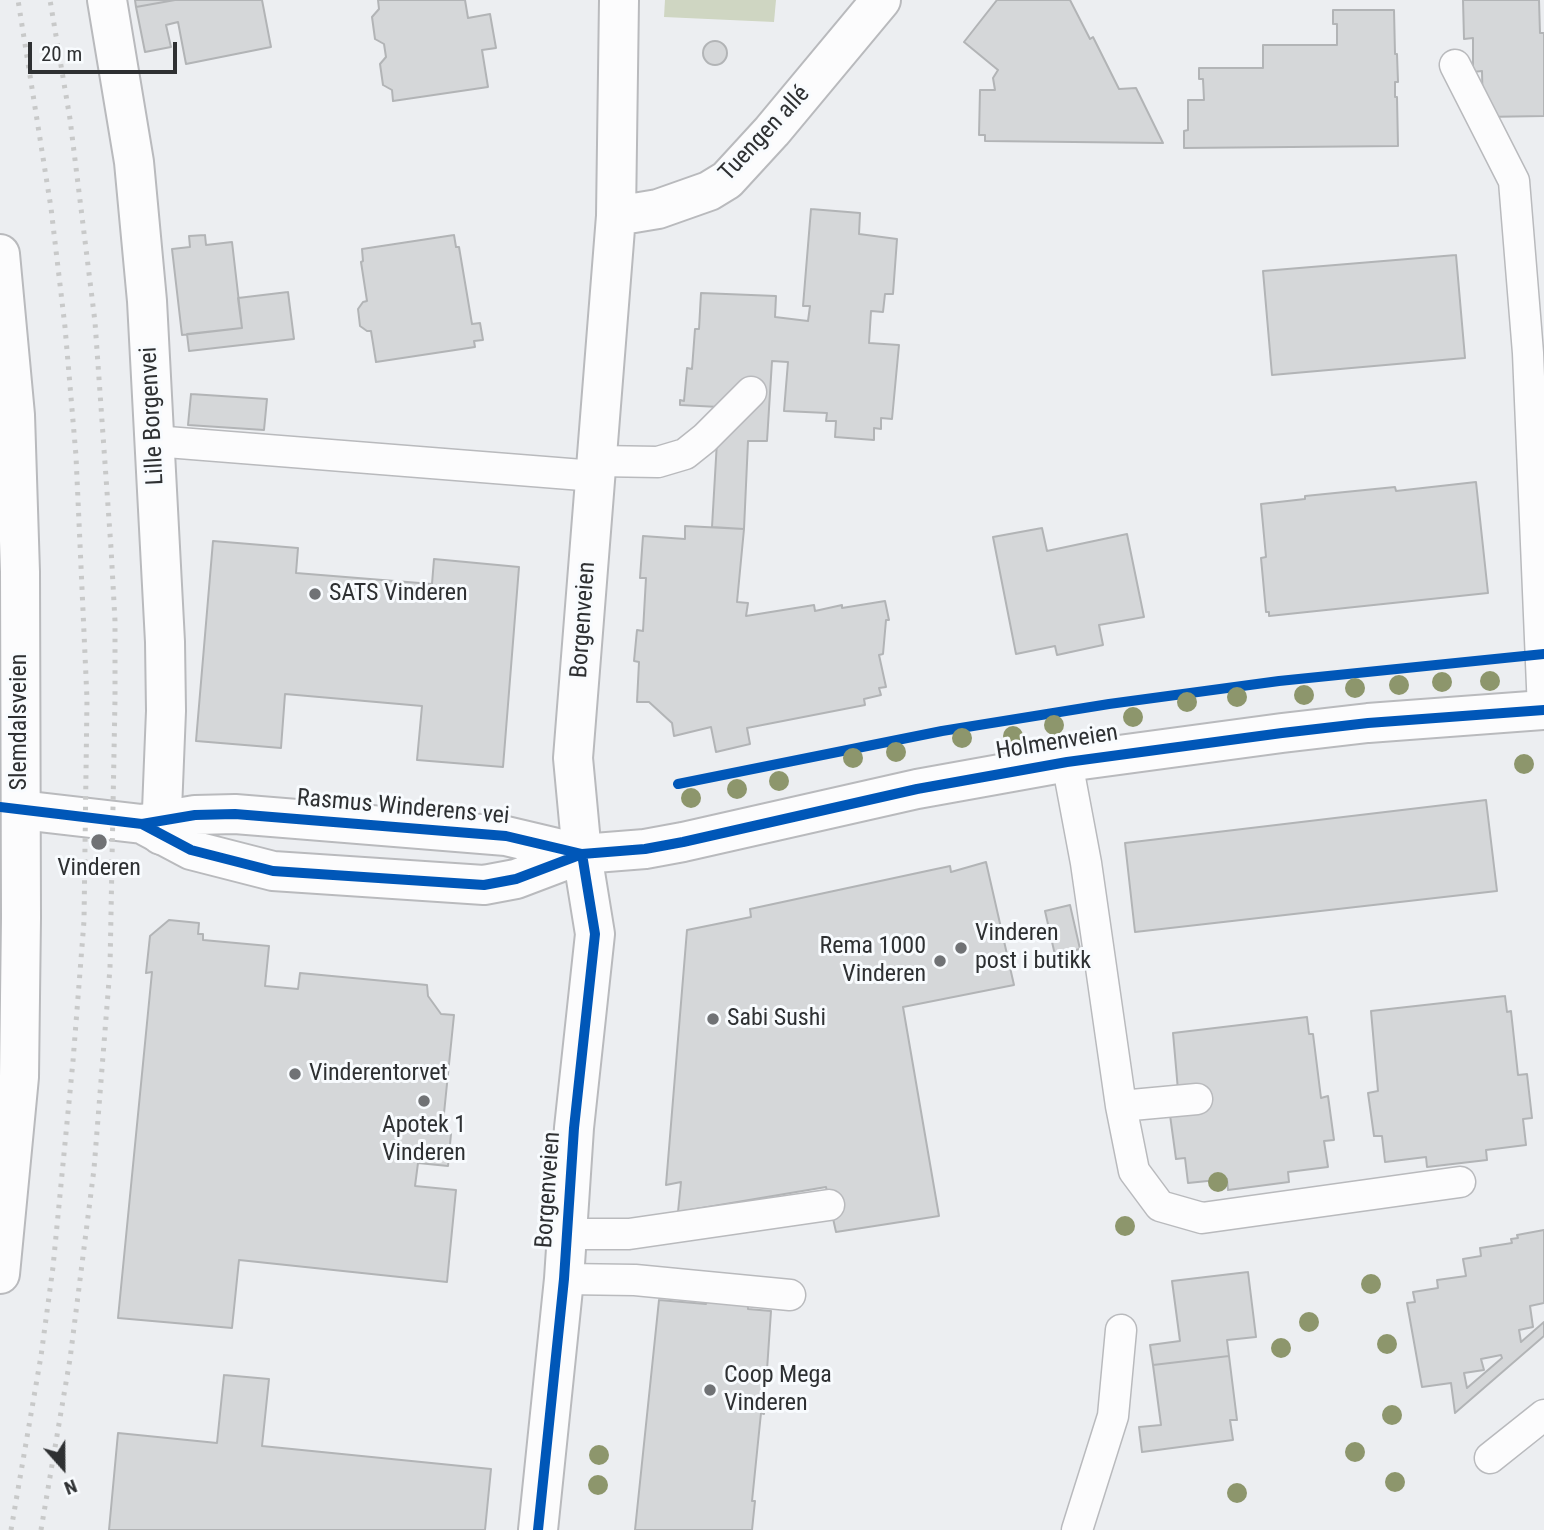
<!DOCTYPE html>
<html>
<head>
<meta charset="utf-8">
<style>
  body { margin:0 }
  #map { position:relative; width:1544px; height:1530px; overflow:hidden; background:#eceef1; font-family:"Roboto Condensed",sans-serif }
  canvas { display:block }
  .north { position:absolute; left:28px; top:1432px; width:70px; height:70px; -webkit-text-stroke:5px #f8fbfe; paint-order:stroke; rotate:159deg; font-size:19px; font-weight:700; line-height:28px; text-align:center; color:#2e3032 }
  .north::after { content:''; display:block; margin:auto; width:24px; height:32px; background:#2e3032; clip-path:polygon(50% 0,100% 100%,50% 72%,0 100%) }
  .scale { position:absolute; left:28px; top:42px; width:149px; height:32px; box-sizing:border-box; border:4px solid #2e3032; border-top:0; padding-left:9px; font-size:21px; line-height:24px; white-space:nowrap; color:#2e3032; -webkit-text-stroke:5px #f8fbfe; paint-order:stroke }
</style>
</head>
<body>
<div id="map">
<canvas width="1544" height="1530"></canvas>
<div class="north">N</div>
<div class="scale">20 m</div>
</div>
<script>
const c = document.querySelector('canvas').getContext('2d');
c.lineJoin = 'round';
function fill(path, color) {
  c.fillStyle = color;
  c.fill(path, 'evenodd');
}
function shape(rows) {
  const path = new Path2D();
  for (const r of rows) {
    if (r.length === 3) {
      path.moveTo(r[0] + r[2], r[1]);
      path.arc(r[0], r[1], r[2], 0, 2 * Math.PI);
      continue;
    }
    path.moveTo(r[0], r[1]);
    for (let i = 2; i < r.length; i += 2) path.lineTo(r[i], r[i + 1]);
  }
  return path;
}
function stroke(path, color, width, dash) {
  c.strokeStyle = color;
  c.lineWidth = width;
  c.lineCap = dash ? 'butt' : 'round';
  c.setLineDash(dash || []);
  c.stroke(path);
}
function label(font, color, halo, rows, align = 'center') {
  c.font = font + ' "Roboto Condensed",sans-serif';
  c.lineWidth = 6;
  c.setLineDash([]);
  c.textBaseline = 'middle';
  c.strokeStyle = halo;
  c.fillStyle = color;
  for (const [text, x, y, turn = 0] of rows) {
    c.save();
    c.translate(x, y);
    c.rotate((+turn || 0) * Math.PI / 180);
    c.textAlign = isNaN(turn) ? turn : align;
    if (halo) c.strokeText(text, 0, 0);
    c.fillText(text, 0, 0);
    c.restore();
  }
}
fill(shape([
  [665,0,776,0,774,22,664,17]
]), '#cfd6c2');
const building = shape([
  [135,0,175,0,136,7,135,0],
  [175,0,262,0,271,47,186,64,178,22,166,25,171,47,145,52,136,7,175,0],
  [378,0,465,0,468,18,490,14,496,48,482,50,488,87,393,101,392,90,383,85,380,64,386,57,384,44,375,39,372,17,379,9,378,0],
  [997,0,1070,0,1090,39,1093,37,1119,89,1136,88,1163,143,985,141,985,135,979,135,980,90,995,90,993,78,998,70,964,42,997,0],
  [1463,0,1539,0,1540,33,1544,33,1544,116,1483,117,1482,71,1473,72,1473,38,1464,39,1463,0],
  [1333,10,1394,10,1395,54,1397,54,1398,82,1395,82,1395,97,1397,97,1398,146,1184,148,1184,131,1188,130,1188,100,1204,100,1203,79,1199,79,1199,68,1263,68,1263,45,1337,45,1337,24,1333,24,1333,10],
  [715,53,12],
  [811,209,860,213,859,234,897,239,893,294,885,294,883,312,871,311,869,343,899,345,892,419,881,418,881,429,874,428,874,440,835,437,836,421,826,421,827,413,784,411,788,362,772,361,767,441,748,441,744,529,712,527,719,407,680,405,680,400,684,401,687,368,692,369,695,329,699,329,701,293,776,296,775,317,808,321,810,306,803,306,811,209],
  [205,235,206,245,232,242,242,328,182,335,172,249,190,247,189,236,205,235],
  [454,235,456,247,459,247,472,324,480,323,483,340,474,341,475,347,376,362,371,331,367,331,360,326,358,309,363,302,367,301,361,262,363,261,362,249,454,235],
  [1456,255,1465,358,1272,375,1263,271,1456,255],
  [288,292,294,339,189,351,187,334,242,328,238,298,288,292],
  [191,394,267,399,264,430,188,425,191,394],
  [1476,482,1488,593,1269,616,1269,612,1266,612,1261,558,1266,557,1261,504,1305,499,1305,496,1395,487,1396,491,1476,482],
  [685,526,744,529,737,602,748,603,746,616,814,605,815,611,842,605,842,608,885,601,889,620,886,620,883,654,879,655,886,687,879,688,881,695,864,699,865,705,747,728,750,744,716,752,711,727,674,736,672,723,649,702,637,702,639,662,634,661,637,630,643,631,646,578,640,578,643,536,685,539,685,526],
  [1042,528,1047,551,1127,534,1144,617,1099,625,1103,645,1057,655,1055,646,1016,654,993,537,1042,528],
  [213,541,298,548,296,573,432,584,434,559,519,567,503,767,417,760,422,706,285,694,281,748,196,741,213,541],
  [1486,800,1497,891,1135,932,1125,843,1486,800],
  [986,862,1014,985,903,1007,939,1216,836,1232,826,1187,678,1212,681,1182,666,1185,687,930,751,917,750,909,950,866,951,872,986,862],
  [1070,905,1080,949,1055,955,1045,911,1070,905],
  [169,920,199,923,198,934,203,934,203,940,269,946,265,986,298,989,300,973,427,985,428,996,441,1014,454,1015,442,1133,451,1134,448,1166,418,1163,415,1186,456,1190,447,1282,239,1260,232,1328,118,1318,152,972,146,973,150,936,169,920],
  [1505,996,1507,1012,1511,1011,1518,1075,1527,1074,1532,1118,1523,1119,1526,1145,1486,1150,1487,1160,1427,1167,1426,1157,1385,1162,1382,1136,1374,1136,1368,1093,1378,1091,1371,1011,1505,996],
  [1307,1017,1309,1034,1313,1034,1321,1098,1328,1096,1334,1140,1324,1141,1328,1167,1288,1172,1289,1182,1228,1190,1227,1179,1188,1183,1185,1158,1176,1159,1170,1115,1180,1113,1173,1033,1307,1017],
  [1544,1230,1544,1303,1530,1306,1533,1327,1519,1330,1521,1342,1544,1322,1544,1336,1455,1413,1451,1383,1422,1387,1407,1303,1415,1302,1413,1292,1438,1288,1437,1280,1466,1276,1463,1259,1481,1256,1480,1248,1512,1243,1511,1239,1518,1238,1517,1235,1544,1230],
  [1501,1355,1502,1358,1467,1388,1464,1373,1484,1370,1481,1359,1501,1355],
  [1248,1272,1256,1337,1227,1340,1229,1356,1153,1365,1150,1345,1180,1341,1172,1281,1248,1272],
  [659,1300,706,1304,707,1301,748,1305,748,1309,771,1311,764,1414,761,1413,752,1501,755,1501,752,1530,635,1530,659,1300],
  [1229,1356,1237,1420,1230,1420,1233,1440,1142,1452,1139,1427,1161,1425,1153,1365,1229,1356],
  [224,1375,269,1379,262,1446,491,1469,485,1530,109,1530,118,1433,217,1443,224,1375]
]);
fill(building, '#d5d7d9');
stroke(building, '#b2b4b6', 2);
const service = shape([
  [1455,65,1514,181,1528,353,1543,710],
  [154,441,595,476],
  [597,461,658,462,685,454,705,438,751,392],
  [1067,762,1086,863,1121,1106,1134,1171,1160,1206,1202,1218,1460,1182],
  [1121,1106,1197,1099],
  [566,1234,629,1234,829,1205],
  [564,1279,635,1280,790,1295],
  [1490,1458,1544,1415],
  [1077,1530,1113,1416,1121,1330]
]);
const minor = shape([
  [107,0,134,162,147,301,165,642,166,711,161,835],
  [616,216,658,209,709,191,727,180,772,131,881,0],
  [538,1530,564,1279,574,1128,595,934,582,854,573,758,616,216,619,0]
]);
const tertiary = shape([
  [21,810,142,824,195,815,235,814,506,836,582,854],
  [142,824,191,850,273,871,484,885,516,879,582,854,645,849,683,842,917,789,1067,762,1282,733,1368,723,1544,710]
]);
const secondary = shape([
  [0,254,15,415,20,572,21,918,19,1077,0,1274]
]);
stroke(service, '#b9babd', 33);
stroke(minor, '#b9babd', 42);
stroke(tertiary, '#b9babd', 42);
stroke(secondary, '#b9babd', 42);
stroke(service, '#fcfcfd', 30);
stroke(minor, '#fcfcfd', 38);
stroke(tertiary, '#fcfcfd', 38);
stroke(secondary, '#fcfcfd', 38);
stroke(shape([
  [11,1530,41,1356,53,1267,73,1061,84,921,87,699,76,456,65,327,51,208,18,0],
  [41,1530,70,1359,94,1169,110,968,115,699,115,621,111,548,95,322,70,119,50,0]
]), '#c8c9c9', 5, [3.5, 7]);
stroke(shape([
  [678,784,942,731,1109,704,1279,681,1544,654],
  [0,807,142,824,195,815,235,814,506,836,582,854],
  [142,824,191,850,273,871,484,885,516,879,582,854,645,849,683,842,917,789,1067,762,1282,733,1368,723,1544,710],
  [538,1530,564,1279,574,1128,595,934,582,854]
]), '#0057b8', 10);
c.fillStyle = '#8d966c';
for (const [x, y] of [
  [1490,681],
  [1442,682],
  [1399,685],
  [1355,688],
  [1304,695],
  [1237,697],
  [1187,702],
  [1133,717],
  [1054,725],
  [1013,736],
  [962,738],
  [896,752],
  [853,758],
  [1524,764],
  [779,781],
  [737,789],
  [691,798],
  [1218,1182],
  [1125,1226],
  [1371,1284],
  [1309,1322],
  [1387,1344],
  [1281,1348],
  [1392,1415],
  [1355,1452],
  [599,1455],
  [1395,1482],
  [598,1485],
  [1237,1493]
]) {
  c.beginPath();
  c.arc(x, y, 10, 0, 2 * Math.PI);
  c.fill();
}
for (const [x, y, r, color] of [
  [315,594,7,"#707275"],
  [99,842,9,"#707275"],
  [961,948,7,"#707275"],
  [940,961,7,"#707275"],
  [713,1019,7,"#707275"],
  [295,1074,7,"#707275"],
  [424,1101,7,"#707275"],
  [710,1390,7,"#707275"]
]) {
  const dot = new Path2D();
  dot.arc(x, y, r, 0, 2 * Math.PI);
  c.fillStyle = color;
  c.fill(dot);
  stroke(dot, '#f8fbfe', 2.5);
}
label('24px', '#2e3032', '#f8fbfe', [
  ["Tuengen allé",765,134,-47],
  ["Lille Borgenvei",153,416,-93],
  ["Borgenveien",584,620,-86],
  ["Slemdalsveien",20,722,-90],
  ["Holmenveien",1057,743,-9],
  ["Rasmus Winderens vei",403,808,5],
  ["Borgenveien",549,1190,-86]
]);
label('24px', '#2e3032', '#f8fbfe', [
  ["SATS Vinderen",329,594],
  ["Vinderen",99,869,"center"],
  ["Vinderen",975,934],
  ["post i butikk",975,962],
  ["Rema 1000",926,947,"right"],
  ["Vinderen",926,975,"right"],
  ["Sabi Sushi",727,1019],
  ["Vinderentorvet",309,1074],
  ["Apotek 1",424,1126,"center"],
  ["Vinderen",424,1154,"center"],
  ["Coop Mega",724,1376],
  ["Vinderen",724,1404]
], 'left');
</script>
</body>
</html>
